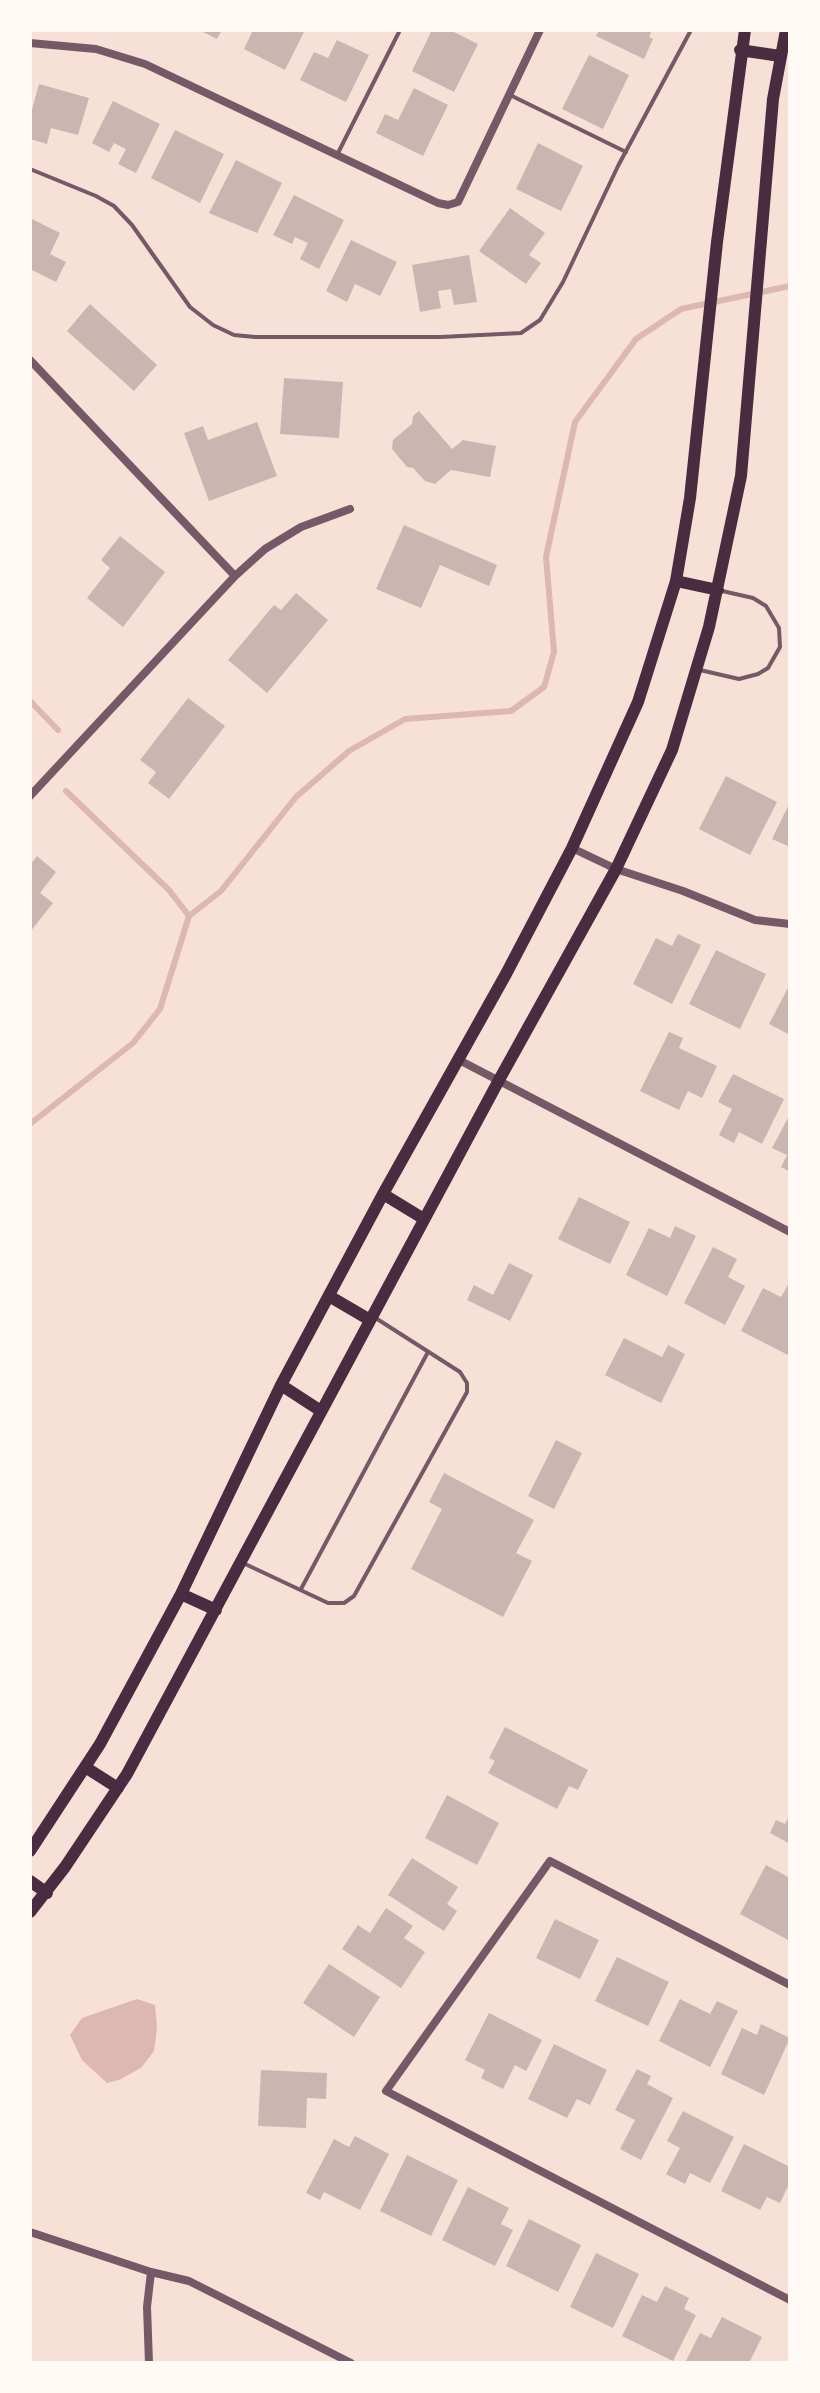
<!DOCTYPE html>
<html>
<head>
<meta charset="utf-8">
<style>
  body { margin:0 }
  #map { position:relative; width:820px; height:2393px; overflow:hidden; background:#f7e1d7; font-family:Helvetica,sans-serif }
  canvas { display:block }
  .frame { position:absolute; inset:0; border:32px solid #fffaf5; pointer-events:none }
</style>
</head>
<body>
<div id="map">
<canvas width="820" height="2393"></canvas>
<div class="frame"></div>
</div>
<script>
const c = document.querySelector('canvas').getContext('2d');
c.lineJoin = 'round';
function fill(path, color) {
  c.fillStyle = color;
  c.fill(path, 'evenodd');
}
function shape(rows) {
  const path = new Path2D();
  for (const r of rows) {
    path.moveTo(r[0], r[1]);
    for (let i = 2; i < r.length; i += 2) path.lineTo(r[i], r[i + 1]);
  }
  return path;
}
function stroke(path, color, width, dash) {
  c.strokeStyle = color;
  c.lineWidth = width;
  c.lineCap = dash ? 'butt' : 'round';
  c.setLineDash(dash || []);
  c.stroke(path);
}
fill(shape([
  [137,1999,155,2005,157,2028,154,2051,141,2068,119,2080,107,2083,82,2060,70,2035,82,2018]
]), '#dcb8b0');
stroke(shape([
  [30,701,58,730],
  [66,791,169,890,189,916],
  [30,1124,133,1043,160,1009,189,916,221,891,296,797,349,751,405,719,511,711,544,687,554,652,546,557,575,422,636,339,681,309,790,286]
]), '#dcb8b0', 6);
fill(shape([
  [199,30,222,30,217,39],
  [253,30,305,30,285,70,244,49],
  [432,30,450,30,478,44,454,92,412,71],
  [599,30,652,30,649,37,653,39,644,59,596,36],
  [337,40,369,55,346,102,300,80,314,52,328,58],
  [589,55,629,75,603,129,562,109],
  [39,84,89,98,78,135,51,128,47,144,30,139,30,117],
  [414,88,448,105,423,156,376,133,385,114,398,120],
  [113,101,160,124,136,173,118,164,126,149,114,143,109,152,92,143],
  [175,130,224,154,200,203,151,178],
  [538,143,583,166,561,211,516,189],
  [236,160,282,183,257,233,209,213],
  [294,195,344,220,319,269,300,259,308,243,295,237,292,244,273,235],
  [510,208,545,233,529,255,541,263,526,284,479,251],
  [30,218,60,233,50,254,66,262,56,282,30,269],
  [351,240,397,262,380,296,355,284,347,302,326,291],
  [469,255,477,302,454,305,451,289,438,291,441,308,420,312,412,265],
  [90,304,157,365,134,391,67,331],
  [284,378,343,382,339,438,280,434],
  [419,411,452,449,463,440,496,446,490,477,451,470,435,484,425,481,413,468,407,467,392,449,393,440,412,424,413,416],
  [257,422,277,476,209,501,184,433,203,426,208,440],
  [404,525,497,565,489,586,440,565,421,608,376,589],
  [120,536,165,572,123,627,87,598,110,568,101,560],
  [296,593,328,620,267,693,228,660,274,605,281,610],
  [188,698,225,726,169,799,148,783,156,772,140,760],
  [726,776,777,802,750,855,699,829],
  [790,802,790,847,772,839],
  [37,856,56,872,40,893,53,903,30,932,30,865],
  [678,934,701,945,672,1004,633,984,656,938,672,946],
  [716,950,766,974,740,1029,689,1004],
  [790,984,790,1035,769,1024],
  [669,1032,683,1038,679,1048,717,1066,702,1098,688,1091,679,1110,640,1091],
  [733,1074,784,1099,762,1144,739,1132,734,1143,719,1135,732,1109,718,1102],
  [790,1114,790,1172,781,1167,787,1155,772,1148],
  [579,1197,630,1222,610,1264,558,1239],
  [675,1226,696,1236,667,1296,626,1275,649,1228,670,1238],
  [713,1247,737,1259,728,1277,745,1286,725,1325,684,1303],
  [509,1263,533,1275,510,1321,467,1300,474,1285,493,1295],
  [788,1285,790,1286,790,1356,741,1331,763,1288,781,1297],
  [624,1338,662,1357,668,1345,685,1354,661,1403,605,1375],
  [556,1440,582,1453,554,1509,528,1496],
  [444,1473,534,1520,516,1553,532,1561,503,1617,411,1569,442,1509,429,1502],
  [505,1727,588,1770,578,1790,569,1786,557,1809,488,1773,495,1761,489,1758],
  [447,1795,499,1823,477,1865,425,1838],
  [790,1814,790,1844,770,1833,776,1820,785,1824],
  [412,1858,458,1887,447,1904,457,1911,444,1931,388,1895],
  [766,1865,790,1878,790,1941,740,1914],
  [386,1908,413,1926,404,1938,425,1952,401,1988,342,1949,358,1925,370,1933],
  [555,1919,599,1940,580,1979,536,1958],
  [617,1957,669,1982,648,2026,595,2001],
  [329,1964,380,1997,354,2037,303,2003],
  [680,1999,710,2014,717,2001,738,2011,710,2067,659,2041],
  [489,2013,542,2040,526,2071,515,2065,503,2089,481,2078,485,2070,465,2060],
  [761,2024,790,2038,764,2095,721,2074,742,2028,757,2035],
  [554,2044,607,2070,590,2105,577,2099,567,2118,528,2099],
  [637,2069,651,2076,647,2084,673,2098,641,2160,620,2149,635,2120,615,2110],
  [261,2070,327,2073,326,2099,307,2098,306,2128,258,2126],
  [683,2111,734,2137,710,2183,690,2173,685,2184,666,2174,680,2148,667,2141],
  [355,2136,389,2154,360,2210,324,2192,320,2200,306,2193,334,2139,349,2147],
  [744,2144,790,2167,790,2182,780,2203,767,2197,760,2210,721,2191],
  [407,2155,458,2180,431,2236,380,2211],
  [468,2187,509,2208,501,2224,513,2230,495,2266,442,2240],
  [529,2219,581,2245,558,2292,506,2266],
  [596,2253,639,2274,613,2328,570,2307],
  [665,2286,689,2298,684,2309,696,2315,673,2361,622,2336,642,2295,657,2302],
  [722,2317,762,2337,749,2363,685,2363,700,2333,711,2338]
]), '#ccb4b1');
stroke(shape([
  [510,95,626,152],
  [338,153,400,30],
  [30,169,96,196,114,206,132,225,190,307,213,325,234,335,255,337,441,337,521,333,540,320,563,282,618,166,691,30],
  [700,670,739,679,758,674,768,668,780,647,779,628,766,606,753,598,718,590],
  [243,1563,328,1603,344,1603,354,1596,467,1392,467,1383,460,1372,374,1317],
  [301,1589,428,1352]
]), '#755966', 4);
stroke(shape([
  [30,43,96,49,145,64,438,203,448,205,458,202,540,30],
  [30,360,235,576],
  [30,796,235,576,265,549,301,527,350,509],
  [572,848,616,869,683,891,755,920,790,924],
  [459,1060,790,1232],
  [790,1985,550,1861,386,2091,790,2300],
  [30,2232,151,2272,189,2281,351,2363],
  [149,2363,147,2307,151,2272]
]), '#755966', 8);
stroke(shape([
  [740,50,780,56],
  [676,581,718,590],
  [383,1194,424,1219],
  [329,1296,370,1320],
  [281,1385,321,1411],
  [181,1594,216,1610],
  [85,1767,118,1788],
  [30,1851,100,1744,181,1594,281,1385,383,1194,506,974,572,848,638,702,676,581,690,498,717,242,745,30],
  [30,1881,47,1893],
  [30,1912,65,1867,127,1774,499,1080,616,869,672,750,709,627,741,476,773,99,786,30]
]), '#4a2c40', 12);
</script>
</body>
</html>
